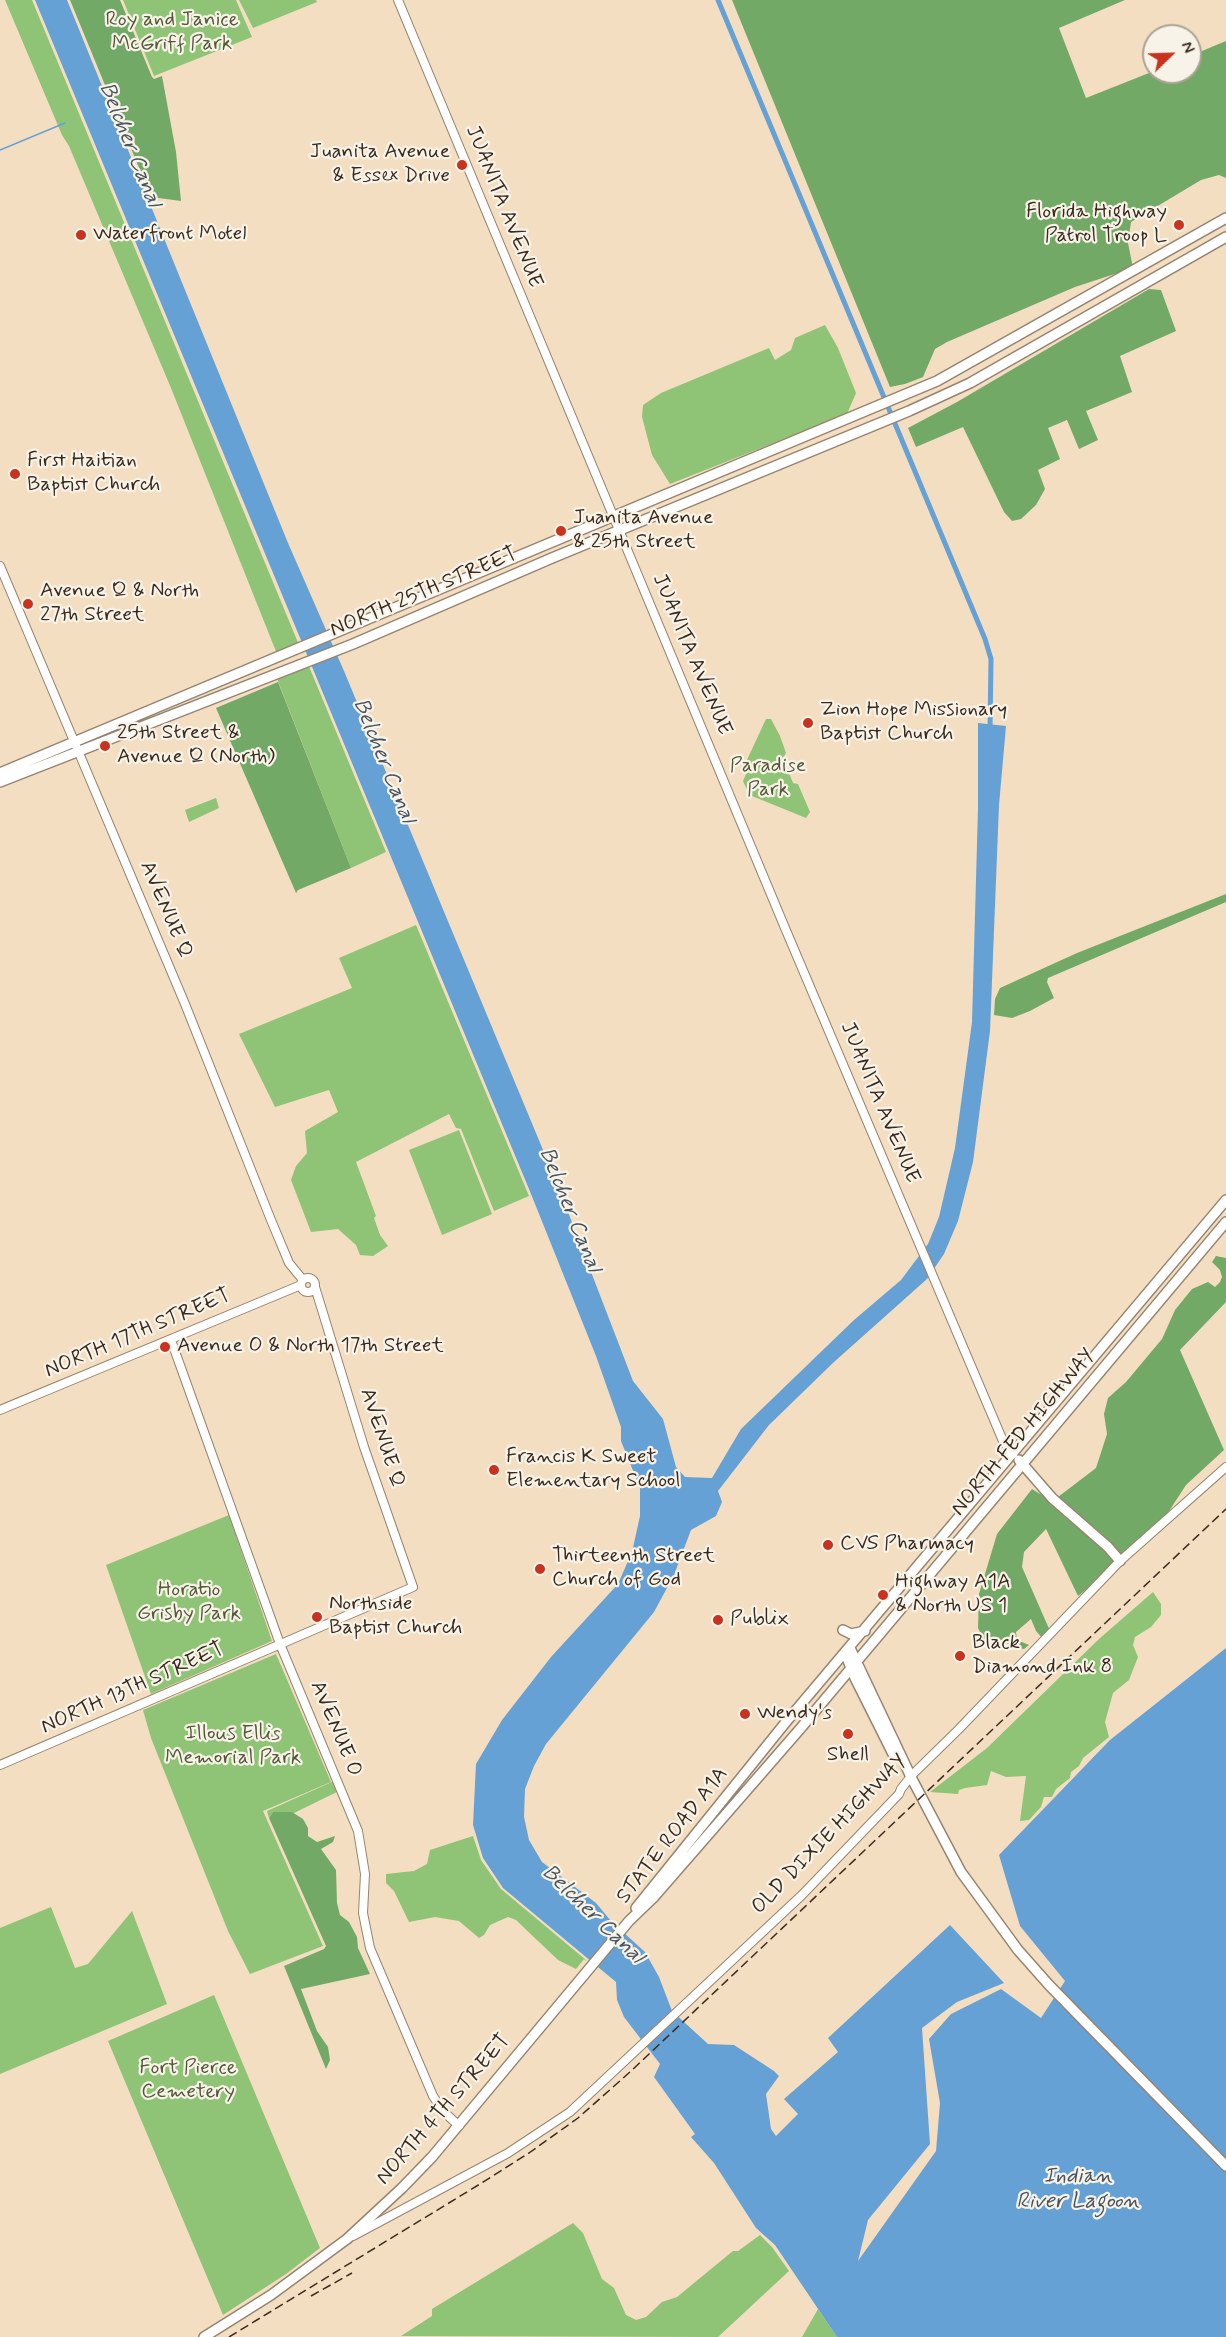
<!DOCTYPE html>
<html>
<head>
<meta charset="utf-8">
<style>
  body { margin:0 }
  #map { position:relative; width:1226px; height:2337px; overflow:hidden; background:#f3dec1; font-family:Mynerve,sans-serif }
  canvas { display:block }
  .north { position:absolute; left:1142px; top:24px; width:60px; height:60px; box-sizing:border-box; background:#f7f3e8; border:2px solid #aca397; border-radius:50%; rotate:67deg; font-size:16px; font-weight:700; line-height:24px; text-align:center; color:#3b2a1e }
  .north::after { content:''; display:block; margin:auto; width:21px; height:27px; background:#c8321e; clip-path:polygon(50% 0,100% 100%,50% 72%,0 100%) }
</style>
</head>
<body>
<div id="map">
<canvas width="1226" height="2337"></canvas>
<div class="north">N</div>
</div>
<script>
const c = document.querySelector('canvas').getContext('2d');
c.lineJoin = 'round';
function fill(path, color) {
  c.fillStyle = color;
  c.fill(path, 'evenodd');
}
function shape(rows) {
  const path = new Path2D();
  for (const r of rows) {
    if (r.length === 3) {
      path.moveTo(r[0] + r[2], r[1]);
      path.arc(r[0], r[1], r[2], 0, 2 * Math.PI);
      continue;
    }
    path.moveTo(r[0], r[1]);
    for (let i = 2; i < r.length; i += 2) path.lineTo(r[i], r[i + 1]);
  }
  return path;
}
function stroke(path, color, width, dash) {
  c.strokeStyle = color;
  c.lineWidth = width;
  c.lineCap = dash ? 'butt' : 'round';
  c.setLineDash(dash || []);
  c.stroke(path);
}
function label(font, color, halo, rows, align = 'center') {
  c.font = font + ' Mynerve,sans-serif';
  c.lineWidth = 4.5;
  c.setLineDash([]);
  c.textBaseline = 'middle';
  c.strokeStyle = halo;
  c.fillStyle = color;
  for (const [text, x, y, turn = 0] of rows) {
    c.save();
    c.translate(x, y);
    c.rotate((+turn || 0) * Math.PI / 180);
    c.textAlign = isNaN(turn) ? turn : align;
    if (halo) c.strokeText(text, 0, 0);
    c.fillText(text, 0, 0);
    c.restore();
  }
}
fill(shape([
  [5,0,32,0,299,645,277,654,171,388,69,146,62,135],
  [123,0,236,0,252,37,154,76],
  [239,0,316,0,317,2,253,28],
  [825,325,838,348,856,393,847,414,670,484,652,455,642,417,643,405,661,393,769,348,775,360,791,350,795,338],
  [308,664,386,852,351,868,276,676],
  [766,719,771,719,780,736,786,753,783,758,793,783,798,784,810,812,806,818,752,796,751,793,748,792,743,781,749,767,746,762],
  [216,798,219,808,189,822,185,810],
  [416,925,529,1196,494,1211,461,1129,456,1128,449,1114,356,1162,376,1216,374,1218,380,1235,388,1246,373,1256,360,1255,356,1245,338,1229,311,1232,291,1180,296,1166,307,1153,305,1131,338,1112,329,1090,275,1107,239,1034,352,988,339,958],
  [459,1130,492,1214,442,1235,409,1150],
  [229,1515,272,1641,151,1694,106,1565],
  [1153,1592,1161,1604,1161,1615,1151,1627,1135,1637,1133,1645,1138,1657,1129,1680,1113,1693,1105,1722,1109,1737,1083,1758,1079,1766,1071,1772,1070,1778,1056,1789,1052,1797,1044,1797,1041,1807,1029,1820,1020,1821,1026,1776,1006,1777,991,1771,987,1785,965,1788,959,1790,958,1794,930,1792,987,1748,1099,1639],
  [278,1648,339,1791,294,1813,273,1812,269,1818,267,1811,334,1781,279,1652,275,1651,141,1707],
  [276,1654,331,1782,263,1811,323,1946,250,1974,228,1931,151,1738,143,1710],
  [473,1836,481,1860,501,1889,586,1960,586,1961,584,1959,576,1969,558,1960,516,1920,508,1917,490,1925,484,1935,479,1938,459,1921,435,1917,409,1922,394,1891,386,1883,386,1874,414,1871,427,1864,430,1850],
  [51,1907,75,1968,88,1964,132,1911,167,2004,0,2074,0,1928],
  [214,1995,320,2248,286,2274,223,2315,108,2041],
  [573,2223,583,2233,602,2279,614,2288,626,2315,636,2320,646,2317,662,2302,677,2297,733,2251,738,2251,760,2235,772,2247,789,2271,718,2337,401,2336,432,2316,432,2309],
  [818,2309,837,2337,802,2337]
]), '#8fc375');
fill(shape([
  [70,0,120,0,152,77,154,79,162,76,176,152,181,201,151,197],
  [732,0,1125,0,1059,28,1086,98,1154,71,1190,72,1190,56,1226,41,1226,178,1219,175,1201,180,1131,222,1128,243,1133,268,1075,287,947,342,935,349,923,377,905,384,890,387],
  [1149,289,1161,290,1176,331,1120,356,1132,392,1086,411,1098,440,1079,449,1067,420,1048,428,1060,459,1038,470,1045,489,1036,505,1021,519,1012,521,1004,512,963,427,916,447,908,428,957,402],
  [278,682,351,868,298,890,296,893,216,708],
  [1226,894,1226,902,1048,978,1047,982,1054,998,1030,1011,1012,1018,994,1015,995,999,1000,988,1077,953],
  [1216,1256,1226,1258,1226,1302,1180,1350,1224,1450,1186,1485,1160,1525,1123,1561,1078,1596,1046,1529,1024,1552,1022,1567,1050,1631,1043,1639,1036,1631,1031,1619,1016,1632,1017,1640,1029,1645,1024,1649,1011,1646,998,1638,986,1644,978,1628,979,1594,997,1534,1032,1489,1042,1495,1058,1497,1096,1468,1107,1434,1104,1414,1108,1398,1126,1382,1162,1339,1175,1310,1192,1289,1208,1282,1215,1287,1220,1282,1222,1277,1220,1270,1212,1262],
  [273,1812,292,1812,303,1819,308,1828,308,1836,317,1842,335,1836,333,1842,321,1849,336,1870,337,1903,340,1915,349,1922,357,1937,358,1948,370,1974,301,1989,317,2031,328,2047,330,2060,326,2069,284,1966,324,1949,326,1946,269,1818]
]), '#73a966');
fill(shape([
  [35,0,67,0,288,543,344,671,558,1186,633,1381,663,1419,676,1467,685,1477,712,1478,741,1429,854,1320,901,1280,928,1244,939,1217,955,1148,972,1022,978,808,978,723,1006,726,999,805,990,1031,973,1162,958,1221,944,1254,927,1279,834,1362,769,1425,718,1491,722,1502,716,1516,691,1530,674,1575,654,1612,546,1744,534,1766,525,1789,524,1817,529,1840,542,1862,596,1903,611,1921,645,1952,659,1977,672,2011,708,2044,734,2045,774,2071,779,2076,766,2094,771,2129,776,2136,798,2114,784,2099,838,2052,828,2038,950,1925,1004,1983,957,2002,922,2028,930,2144,868,2220,858,2261,936,2151,940,2103,929,2039,951,2014,1001,1989,1041,2018,1065,1981,1020,1926,999,1855,1110,1740,1226,1648,1226,2337,837,2337,775,2245,756,2228,714,2163,691,2137,695,2134,654,2077,660,2064,624,2017,617,2000,616,1982,503,1888,483,1858,473,1825,476,1764,502,1720,551,1657,618,1584,632,1552,640,1516,640,1488,621,1441,621,1427,596,1356,529,1189]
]), '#65a1d5');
stroke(shape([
  [0,150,65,123]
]), '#65a1d5', 1.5);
stroke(shape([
  [718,0,985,639,991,659,990,730]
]), '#65a1d5', 5);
const minor = shape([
  [398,0,785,928,989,1408,1003,1441,1013,1454],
  [0,566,185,1004,271,1220,289,1263,303,1280],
  [308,1285,7],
  [171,1340,280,1644,358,1831,365,1874,363,1913,370,1948,433,2096,443,2111,459,2126],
  [0,1410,301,1285],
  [0,1765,413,1587,364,1447,315,1287],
  [353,2236,508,2153,570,2112,802,1895,899,1794,901,1789,912,1775,959,1729,1120,1561,1226,1467]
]);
const major = shape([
  [0,773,937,381,1226,218],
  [0,782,353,644,552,558,909,411,970,383,1226,237],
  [1019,1460,1052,1498,1108,1547,1120,1561],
  [843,1630,851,1634,865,1631],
  [850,1648,912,1779,961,1872,1018,1950,1049,1985,1226,2166],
  [845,1653,855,1678,894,1756],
  [636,1908,786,1722,1226,1200],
  [204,2337,271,2295,347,2239,402,2188,432,2157,629,1921,653,1898,800,1729,1226,1222]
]);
stroke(minor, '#978470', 10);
stroke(major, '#978470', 12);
stroke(minor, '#fff', 8);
stroke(major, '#fff', 9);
stroke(shape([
  [311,2296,352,2273],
  [229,2337,480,2184,529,2153,578,2118,630,2072,1226,1509]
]), '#3b2a1e', 1.5, [9, 4.5]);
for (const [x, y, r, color] of [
  [462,165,6,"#c8321e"],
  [1179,225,6,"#c8321e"],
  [81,235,6,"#c8321e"],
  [15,474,6,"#c8321e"],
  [561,531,6,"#c8321e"],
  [28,604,6,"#c8321e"],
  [808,723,6,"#c8321e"],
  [105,746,6,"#c8321e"],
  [165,1347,6,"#c8321e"],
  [494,1470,6,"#c8321e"],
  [828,1545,6,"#c8321e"],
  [540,1569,6,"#c8321e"],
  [883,1595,6,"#c8321e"],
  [317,1617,6,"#c8321e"],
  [718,1620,6,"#c8321e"],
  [960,1656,6,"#c8321e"],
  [745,1714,6,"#c8321e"],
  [848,1734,6,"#c8321e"]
]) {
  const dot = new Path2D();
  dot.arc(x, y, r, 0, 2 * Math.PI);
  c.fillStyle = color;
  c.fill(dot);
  stroke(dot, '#f7f3e8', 2);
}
label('21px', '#545838', '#f7f3e8', [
  ["Roy and Janice",172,21],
  ["McGriff Park",172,45],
  ["Paradise",768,767],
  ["Park",768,791],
  ["Horatio",189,1591],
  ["Grisby Park",189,1615],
  ["Illous Ellis",233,1735],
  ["Memorial Park",233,1759],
  ["Fort Pierce",188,2069],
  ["Cemetery",188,2093]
]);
label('21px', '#3b2a1e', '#f7f3e8', [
  ["Juanita Avenue",450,153,"right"],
  ["& Essex Drive",450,177,"right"],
  ["Florida Highway",1167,213,"right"],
  ["Patrol Troop L",1167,237,"right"],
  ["Waterfront Motel",93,235],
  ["First Haitian",27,462],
  ["Baptist Church",27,486],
  ["Juanita Avenue",573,519],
  ["& 25th Street",573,543],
  ["Avenue Q & North",40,592],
  ["27th Street",40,616],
  ["Zion Hope Missionary",820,711],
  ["Baptist Church",820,735],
  ["25th Street &",117,734],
  ["Avenue Q (North)",117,758],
  ["Avenue O & North 17th Street",177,1347],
  ["Francis K Sweet",506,1458],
  ["Elementary School",506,1482],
  ["CVS Pharmacy",840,1545],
  ["Thirteenth Street",552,1557],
  ["Church of God",552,1581],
  ["Highway A1A",895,1583],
  ["& North US 1",895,1607],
  ["Northside",329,1605],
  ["Baptist Church",329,1629],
  ["Publix",730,1620],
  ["Black",972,1644],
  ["Diamond Ink 8",972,1668],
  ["Wendy's",757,1714],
  ["Shell",848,1756,"center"]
], 'left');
label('21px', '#3b2a1e', '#f7f3e8', [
  ["JUANITA AVENUE",503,207,68],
  ["NORTH 25TH STREET",424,593,-23],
  ["JUANITA AVENUE",691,655,67],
  ["AVENUE Q",165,910,67],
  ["JUANITA AVENUE",879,1103,67],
  ["NORTH 17TH STREET",138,1334,-23],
  ["NORTH FED HIGHWAY",1024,1433,-50],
  ["AVENUE Q",381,1438,72],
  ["NORTH 13TH STREET",133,1689,-24],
  ["AVENUE O",335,1729,67],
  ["OLD DIXIE HIGHWAY",830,1835,-46],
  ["STATE ROAD A1A",673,1836,-52],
  ["NORTH 4TH STREET",444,2110,-49]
]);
label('italic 22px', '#4a545e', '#f7f3e8', [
  ["Belcher Canal",129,145,68],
  ["Belcher Canal",383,761,68],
  ["Belcher Canal",569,1210,68],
  ["Belcher Canal",592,1915,44],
  ["Indian",1078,2177],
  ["River Lagoon",1078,2202]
]);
</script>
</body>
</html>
